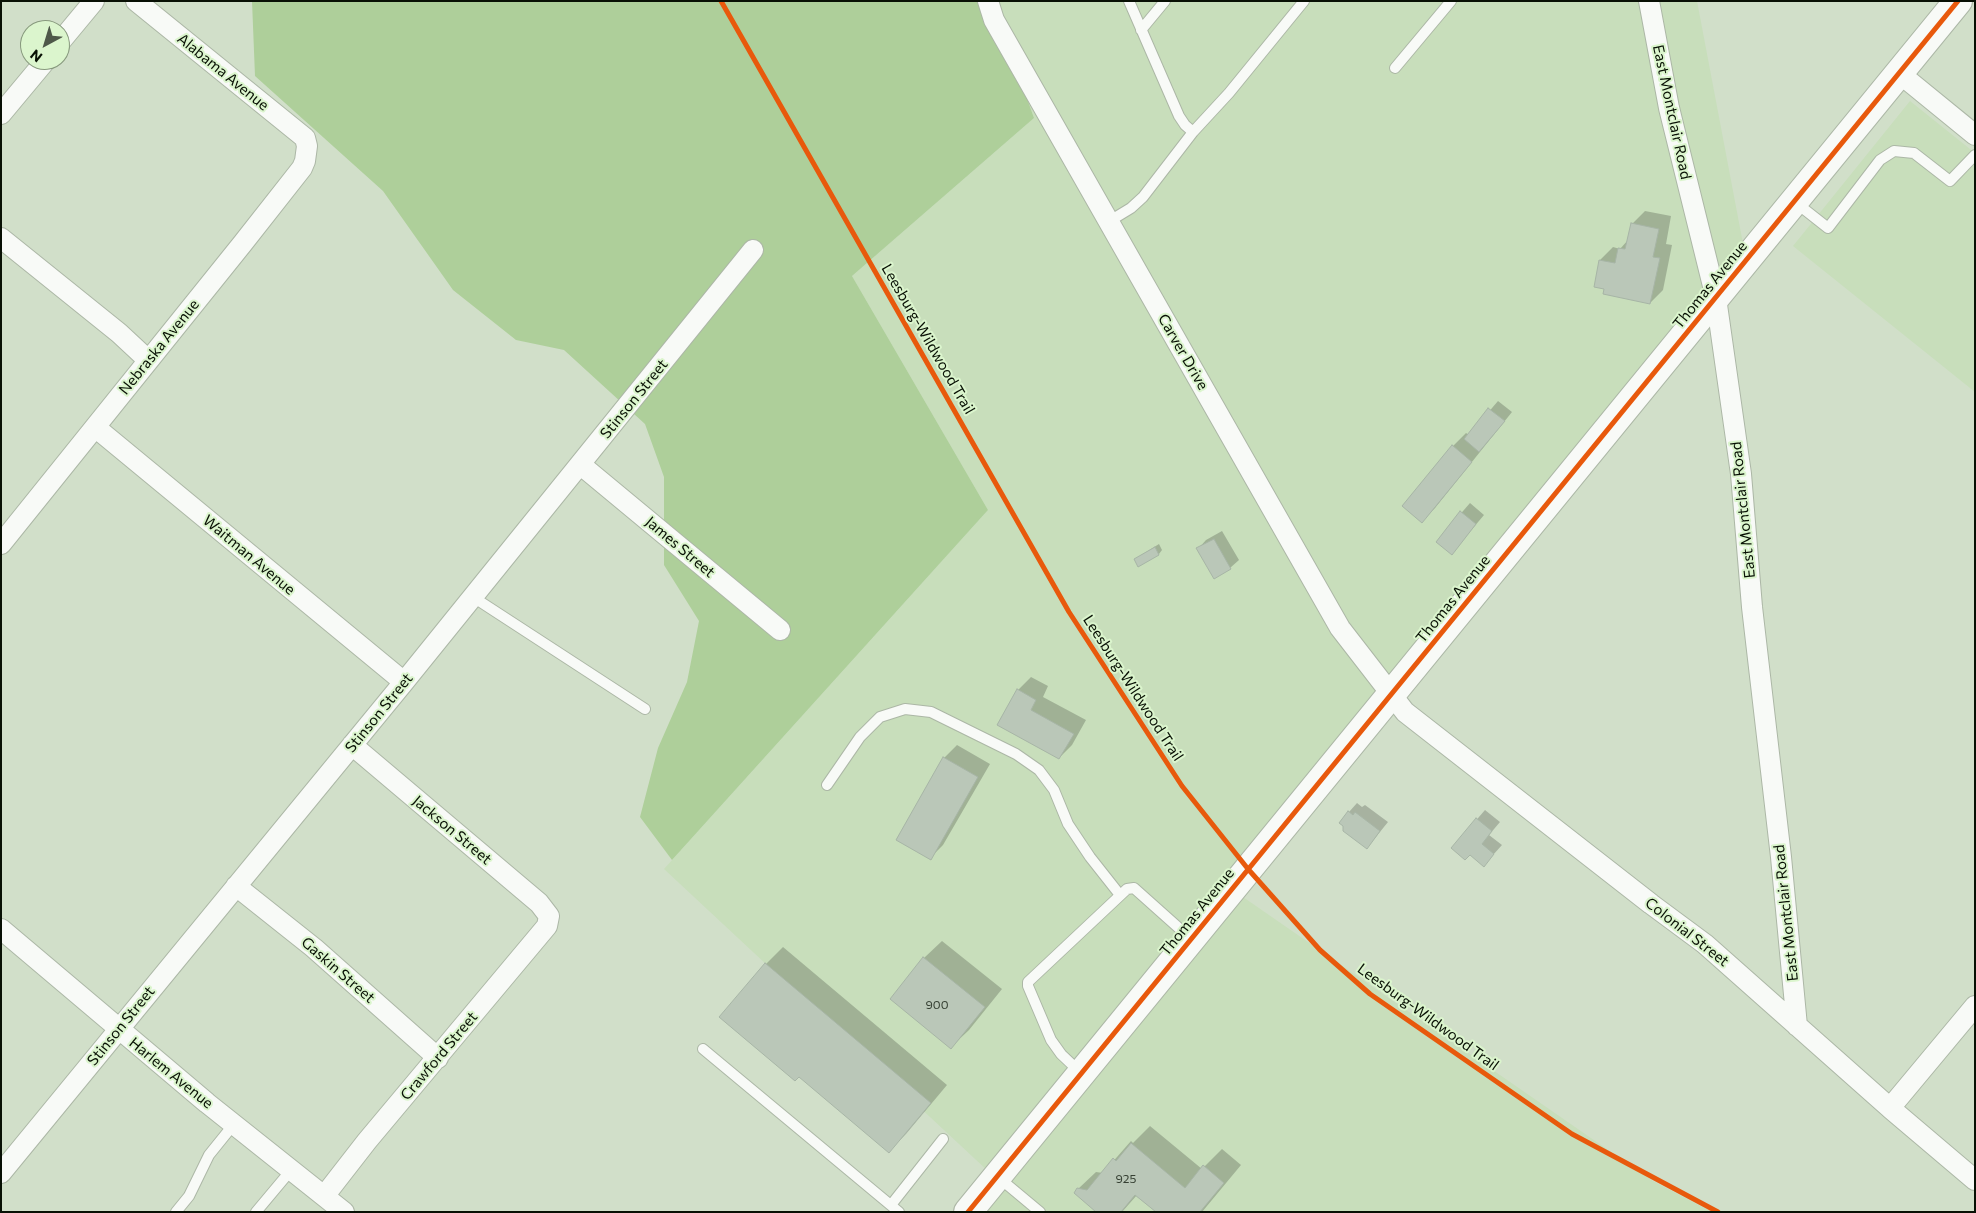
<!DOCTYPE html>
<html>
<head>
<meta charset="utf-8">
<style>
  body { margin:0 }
  #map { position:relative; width:1976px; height:1213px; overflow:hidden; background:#d1dfc9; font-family:Commissioner,sans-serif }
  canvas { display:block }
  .frame { position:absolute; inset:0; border:2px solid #081004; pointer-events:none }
  .north { position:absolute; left:20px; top:20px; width:50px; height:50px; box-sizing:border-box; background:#dbf5cd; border:1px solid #87997d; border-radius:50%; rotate:219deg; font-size:14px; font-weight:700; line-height:20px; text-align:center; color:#081004 }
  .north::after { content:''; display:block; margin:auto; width:18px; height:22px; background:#4e5849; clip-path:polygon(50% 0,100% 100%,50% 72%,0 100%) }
</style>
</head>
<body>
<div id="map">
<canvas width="1976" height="1213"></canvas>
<div class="frame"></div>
<div class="north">N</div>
</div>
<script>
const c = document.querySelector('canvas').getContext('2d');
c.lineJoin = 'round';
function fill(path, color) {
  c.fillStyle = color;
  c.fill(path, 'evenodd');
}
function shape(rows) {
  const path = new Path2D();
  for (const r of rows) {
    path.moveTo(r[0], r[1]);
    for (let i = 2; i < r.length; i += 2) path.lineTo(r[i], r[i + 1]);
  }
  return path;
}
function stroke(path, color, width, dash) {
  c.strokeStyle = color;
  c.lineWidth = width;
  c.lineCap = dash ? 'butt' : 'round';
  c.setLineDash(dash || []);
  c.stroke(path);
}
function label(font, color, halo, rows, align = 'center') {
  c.font = font + ' Commissioner,sans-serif';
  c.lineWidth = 4;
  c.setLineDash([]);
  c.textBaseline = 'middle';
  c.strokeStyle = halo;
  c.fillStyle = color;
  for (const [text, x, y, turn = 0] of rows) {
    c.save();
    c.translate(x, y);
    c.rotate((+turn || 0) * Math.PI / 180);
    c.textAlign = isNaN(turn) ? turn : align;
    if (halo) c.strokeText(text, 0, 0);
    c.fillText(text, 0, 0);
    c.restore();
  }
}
fill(shape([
  [992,1,1697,1,1744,249,989,1172,664,869,988,510,852,276,1034,118],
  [1910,101,1975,153,1975,392,1793,246],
  [1243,897,1653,1181,1712,1212,980,1212]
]), '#c8debb');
fill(shape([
  [252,1,992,1,1034,118,852,276,988,510,672,860,640,817,658,748,687,682,699,621,664,565,664,477,645,424,564,350,516,340,453,290,383,191,255,76]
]), '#aecf9a');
fill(shape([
  [1645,211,1671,216,1666,244,1672,245,1663,290,1650,303,1600,260,1613,247,1620,249,1628,240,1632,224],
  [1498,401,1512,412,1435,508,1422,521,1403,506,1453,446,1466,433,1469,435],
  [1470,503,1484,515,1452,553,1437,541],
  [1222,531,1239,560,1230,568,1198,549,1206,540],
  [1159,544,1162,550,1159,554,1135,559],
  [1031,677,1048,686,1043,697,1086,720,1072,745,1059,758,1018,690],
  [957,745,990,764,943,845,930,858,897,839,944,758],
  [1357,803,1362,807,1365,805,1388,822,1367,848,1349,812],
  [1485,810,1500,822,1489,835,1502,845,1484,865,1470,853,1453,847],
  [942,941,1002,989,969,1030,951,1047,924,958],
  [783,947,947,1085,906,1134,889,1151,766,964],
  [1150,1126,1202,1169,1222,1149,1241,1165,1202,1212,1158,1212,1137,1195,1122,1212,1098,1212,1078,1189,1096,1172,1103,1173,1131,1141,1133,1143]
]), '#0003');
const building = shape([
  [1631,223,1659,229,1653,257,1660,258,1650,304,1603,294,1604,289,1594,287,1599,260,1615,263,1618,248,1625,249,1631,223],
  [1488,408,1505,421,1479,452,1464,439,1488,408],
  [1452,445,1472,462,1422,523,1402,506,1452,445],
  [1460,511,1476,524,1452,555,1436,542,1460,511],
  [1214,539,1231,569,1214,579,1196,548,1214,539],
  [1155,547,1159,555,1138,567,1134,559,1155,547],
  [1017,689,1036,700,1031,710,1074,734,1059,759,997,725,1017,689],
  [943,757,978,777,931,860,896,840,943,757],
  [1348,811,1353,815,1355,812,1380,831,1367,849,1343,831,1343,826,1339,823,1348,811],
  [1476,818,1492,831,1482,844,1494,854,1484,867,1470,855,1465,860,1451,848,1476,818],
  [923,957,985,1007,951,1049,890,999,923,957],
  [765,963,931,1103,889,1153,799,1077,795,1081,719,1017,765,963],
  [1131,1143,1185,1188,1203,1165,1224,1183,1200,1212,1156,1212,1135,1195,1121,1212,1096,1212,1074,1193,1077,1188,1087,1190,1113,1158,1116,1161,1131,1143]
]);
fill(building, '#bac7b8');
stroke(building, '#a7b5a6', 1);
const lane = shape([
  [1129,1,1179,116,1185,125,1193,132],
  [1141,30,1165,1],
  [1395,68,1451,1],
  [1795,202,1828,228,1880,160,1894,151,1914,153,1950,181,1975,155],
  [1108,222,1131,208,1143,197,1193,132,1229,93,1304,1],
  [473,597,645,709],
  [827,785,860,737,880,717,905,709,931,712,1016,754,1039,770,1054,790,1068,824,1090,857,1120,895],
  [703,1049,899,1212],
  [1081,1073,1061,1054,1051,1040,1028,986,1028,982,1127,889,1134,888,1190,938],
  [998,1177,1040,1212],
  [891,1205,943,1139],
  [176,1212,189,1196,209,1155,234,1124],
  [256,1212,292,1169]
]);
const street = shape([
  [988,1,994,20,1340,628,1405,712,1651,904,1705,944,1890,1108,1975,1180],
  [1649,1,1669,108,1716,298,1741,474,1752,607,1781,857,1797,1026],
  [60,42,94,1],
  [1899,73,1975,135],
  [1,114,46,60],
  [1,238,119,333,148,360],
  [95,427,404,682],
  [581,465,780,630],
  [1,544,243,243,302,168,305,161,307,146,305,138,136,1],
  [236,886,314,948,438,1058],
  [1,929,207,1103,344,1212],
  [1890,1108,1975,1006],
  [1,1173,404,682,753,250],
  [325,1195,367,1141,547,926,549,916,539,903,352,745]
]);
const secondary = shape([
  [968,1212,1958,1]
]);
stroke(lane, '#acb7a6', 12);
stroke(street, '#acb7a6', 22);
stroke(secondary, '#acb7a6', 30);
stroke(lane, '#f8faf7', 10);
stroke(street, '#f8faf7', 20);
stroke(secondary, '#f8faf7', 28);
stroke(shape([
  [721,1,1069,612,1182,786,1248,869,1320,950,1370,994,1572,1134,1718,1212],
  [968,1212,1958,1]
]), '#e8590c', 5);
label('12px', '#364033', null, [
  ["900",937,1005],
  ["925",1126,1179]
]);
label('15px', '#081004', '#dbf5cd', [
  ["Alabama Avenue",223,72,39],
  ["East Montclair Road",1672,112,78],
  ["Thomas Avenue",1710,285,-51],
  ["Leesburg-Wildwood Trail",928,339,60],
  ["Nebraska Avenue",159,347,-51],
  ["Carver Drive",1183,352,60],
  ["Stinson Street",634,399,-51],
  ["East Montclair Road",1743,510,-96],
  ["James Street",680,547,40],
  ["Waitman Avenue",249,555,40],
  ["Thomas Avenue",1453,599,-51],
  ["Leesburg-Wildwood Trail",1133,688,57],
  ["Stinson Street",379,713,-51],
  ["Jackson Street",452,830,40],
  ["Thomas Avenue",1197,912,-51],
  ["East Montclair Road",1786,913,-96],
  ["Colonial Street",1687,932,38],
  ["Gaskin Street",338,970,41],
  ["Leesburg-Wildwood Trail",1428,1017,36],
  ["Stinson Street",121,1026,-51],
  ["Crawford Street",439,1056,-50],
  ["Harlem Avenue",171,1073,39]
]);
</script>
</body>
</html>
